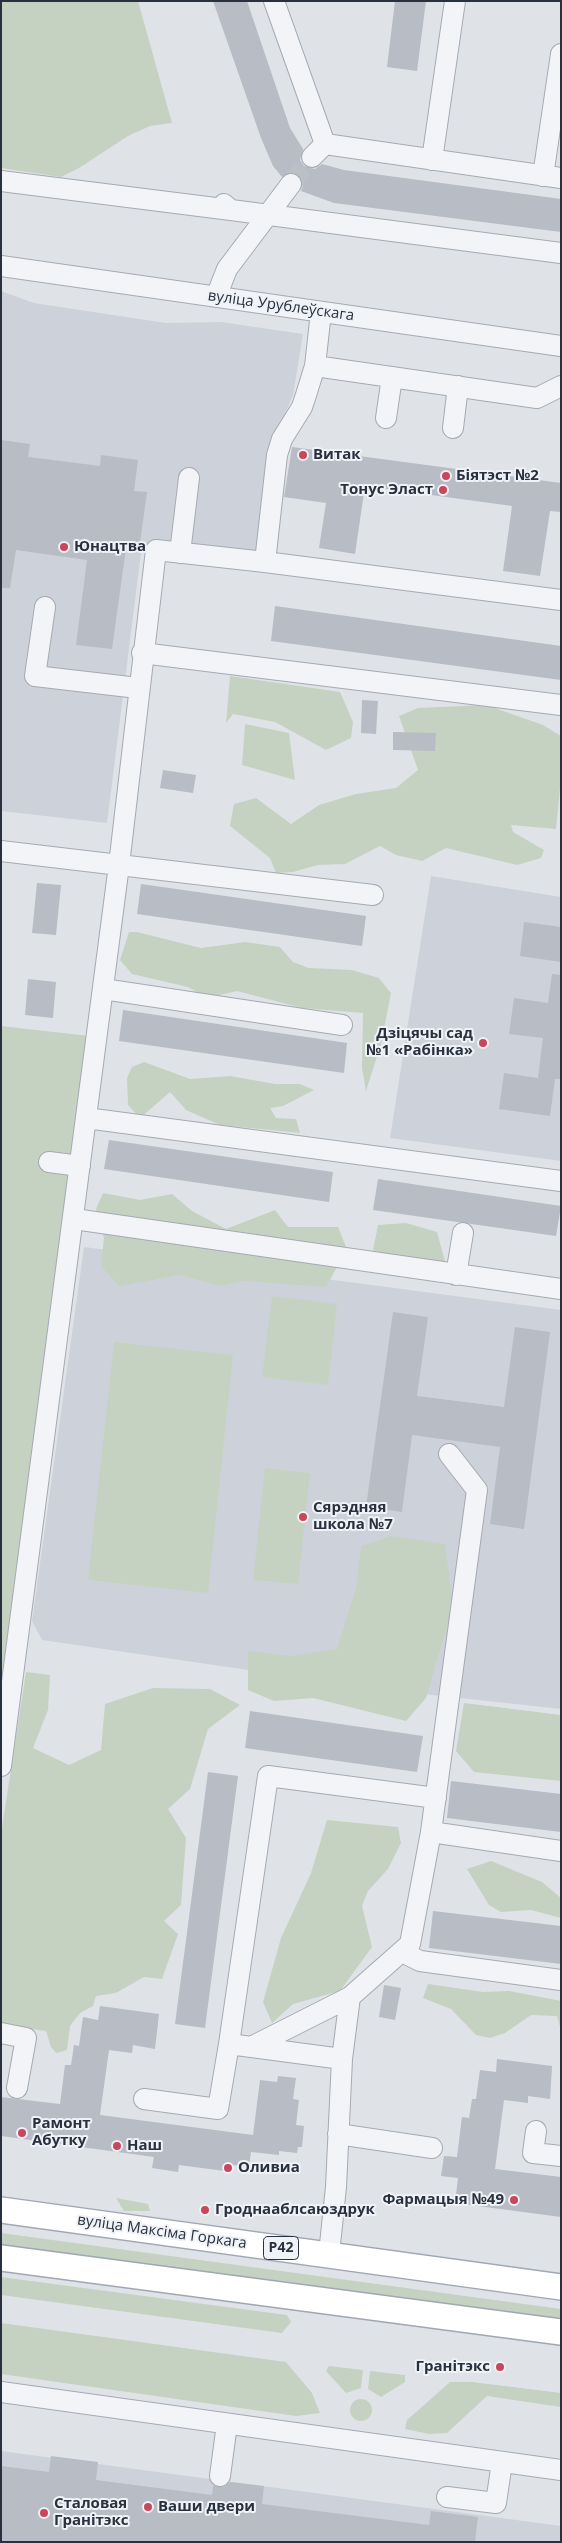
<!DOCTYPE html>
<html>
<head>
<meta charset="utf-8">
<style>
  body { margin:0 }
  #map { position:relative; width:562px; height:2543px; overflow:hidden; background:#dfe3e8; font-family:"Open Sans",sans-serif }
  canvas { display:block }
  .frame { position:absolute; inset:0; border:2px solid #29313f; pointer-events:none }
</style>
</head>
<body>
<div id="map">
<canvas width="562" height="2543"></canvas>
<div class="frame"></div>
</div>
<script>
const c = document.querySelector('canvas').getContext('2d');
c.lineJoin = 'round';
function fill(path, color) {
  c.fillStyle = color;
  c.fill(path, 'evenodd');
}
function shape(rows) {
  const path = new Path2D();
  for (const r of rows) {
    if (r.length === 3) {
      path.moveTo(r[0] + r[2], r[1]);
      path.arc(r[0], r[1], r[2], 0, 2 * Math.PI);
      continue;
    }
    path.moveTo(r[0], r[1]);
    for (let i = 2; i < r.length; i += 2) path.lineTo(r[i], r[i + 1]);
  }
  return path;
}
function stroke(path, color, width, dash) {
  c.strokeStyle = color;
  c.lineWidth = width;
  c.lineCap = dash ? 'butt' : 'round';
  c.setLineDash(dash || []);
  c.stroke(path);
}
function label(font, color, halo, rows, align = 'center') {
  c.font = font + ' "Open Sans",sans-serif';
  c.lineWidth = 4;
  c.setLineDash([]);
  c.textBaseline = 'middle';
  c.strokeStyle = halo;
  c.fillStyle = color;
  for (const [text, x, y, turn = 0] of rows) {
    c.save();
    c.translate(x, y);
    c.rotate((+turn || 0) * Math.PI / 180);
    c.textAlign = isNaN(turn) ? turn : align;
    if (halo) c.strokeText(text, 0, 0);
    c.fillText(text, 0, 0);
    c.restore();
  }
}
fill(shape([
  [1,291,34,303,166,323,221,322,303,334,293,395,266,458,256,555,142,545,107,823,1,811],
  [431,876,561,897,561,1161,390,1138],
  [84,1247,561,1310,561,1709,386,1690,42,1640,32,1621],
  [1,2451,561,2526,561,2542,1,2542]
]), '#cdd2da');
fill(shape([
  [1,1,138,1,172,123,150,126,128,136,79,168,61,177,1,168],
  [230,676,340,692,353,722,351,738,326,750,275,722,233,714,226,723],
  [486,705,543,725,561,736,561,778,556,829,511,825,513,832,544,850,541,858,517,865,446,848,422,861,396,855,380,846,345,864,318,865,293,872,276,873,270,858,230,826,234,804,256,798,291,824,319,805,356,794,396,788,418,770,399,716,418,708],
  [245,724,289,733,295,780,242,765],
  [129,932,137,932,201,948,245,942,280,947,293,962,309,968,352,970,379,978,391,993,381,1044,366,1091,362,1068,363,1013,302,1008,237,991,207,998,188,987,132,974,120,960],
  [1,1026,89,1036,1,1709],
  [144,1062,190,1079,230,1076,275,1084,300,1084,314,1090,283,1106,270,1108,276,1118,296,1119,300,1133,220,1125,186,1110,170,1092,140,1118,128,1105,127,1078,132,1067],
  [103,1193,140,1200,172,1194,192,1211,226,1229,275,1210,288,1227,338,1227,347,1249,326,1287,243,1281,221,1286,180,1275,119,1286,101,1266,104,1238,96,1209],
  [406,1223,437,1232,446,1265,390,1260,373,1250,378,1225],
  [272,1296,337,1304,328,1385,262,1377],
  [114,1342,233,1355,208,1593,88,1580],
  [265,1468,310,1473,298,1584,253,1580],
  [391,1536,445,1544,453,1606,426,1698,406,1721,313,1698,274,1701,248,1690,248,1651,292,1656,337,1649,356,1588,361,1546],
  [26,1672,50,1675,48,1710,33,1748,69,1765,101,1750,105,1704,153,1688,210,1689,240,1705,208,1729,190,1789,168,1809,186,1838,181,1905,164,1921,178,1934,162,1979,144,1977,116,1993,96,1996,93,2006,80,2013,70,2026,67,2050,56,2053,51,2047,46,2031,1,2025,1,1834],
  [464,1703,561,1715,561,1781,474,1772,456,1751],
  [327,1820,398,1827,401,1843,388,1869,368,1891,362,1906,372,1947,340,1991,293,2004,272,2023,263,2002,281,1938,311,1873],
  [491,1861,542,1882,561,1898,561,1918,531,1910,501,1912,489,1905,467,1869],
  [428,1984,483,1992,509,1991,561,2001,561,2030,557,2016,531,2015,505,2033,490,2038,476,2035,451,2009,423,1998],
  [116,2198,148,2204,150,2211,124,2211],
  [1,2233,561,2309,561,2321,1,2247],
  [1,2277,287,2315,291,2322,282,2333,1,2295],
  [1,2323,286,2362,312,2393,320,2413,296,2416,1,2374],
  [329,2366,363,2370,361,2388,346,2393,326,2371],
  [370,2371,405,2375,405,2382,381,2397,368,2389],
  [450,2382,472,2382,561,2393,561,2407,487,2396,447,2433,429,2434,405,2429,407,2420],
  [361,2410,11]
]), '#c5d2c1');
fill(shape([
  [213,1,247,1,290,128,303,149,300,160,304,166,315,169,322,164,344,170,561,199,561,232,334,203,301,191,303,185,298,175,292,172,282,177,273,166,261,138],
  [395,1,426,1,417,71,387,67],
  [1,440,30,444,28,457,45,459,100,466,101,455,138,460,134,491,147,492,145,506,140,543,127,541,112,649,76,645,87,560,16,550,10,588,1,588],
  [292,447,561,483,561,512,550,511,540,576,503,571,512,506,365,486,355,554,319,548,326,503,284,497],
  [275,606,561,646,561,680,271,641],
  [362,700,378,701,376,734,361,733],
  [393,732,436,733,435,751,393,750],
  [163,770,196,775,193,793,160,788],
  [37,883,61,885,56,935,32,933],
  [141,884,366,916,362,946,137,914],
  [524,922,561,927,561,962,520,956],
  [552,974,561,975,561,1079,555,1079,550,1116,499,1109,504,1073,538,1078,543,1038,509,1034,514,998,548,1003],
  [28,979,56,982,53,1018,25,1015],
  [123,1010,347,1043,344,1073,119,1041],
  [109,1140,333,1172,329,1202,104,1169],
  [378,1179,561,1206,556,1236,373,1210],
  [393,1312,428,1317,417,1396,504,1407,515,1327,550,1332,524,1529,490,1524,500,1447,412,1435,402,1512,366,1507],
  [250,1711,423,1736,417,1772,245,1748],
  [208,1772,238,1776,205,2028,175,2024],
  [451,1781,561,1794,561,1832,447,1818],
  [433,1911,561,1926,561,1964,429,1948],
  [384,1985,401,1988,395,2020,379,2017],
  [100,2006,159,2014,155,2049,133,2045,132,2053,109,2050,100,2115,253,2135,260,2080,277,2082,278,2076,296,2078,293,2099,299,2100,296,2125,304,2126,302,2147,298,2147,297,2153,279,2151,279,2155,251,2152,249,2167,233,2165,232,2172,179,2165,178,2172,152,2168,154,2157,1,2136,1,2097,60,2104,65,2065,71,2065,74,2045,79,2046,83,2017,98,2020],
  [497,2059,552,2066,550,2099,528,2096,528,2103,504,2100,495,2169,561,2177,561,2217,455,2203,458,2178,441,2176,444,2156,457,2157,462,2117,469,2118,472,2099,476,2099,480,2070,496,2072],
  [51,2456,98,2462,96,2480,212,2495,213,2486,224,2487,230,2482,264,2486,262,2504,429,2525,431,2511,478,2517,475,2542,1,2542,1,2466,49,2472]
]), '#b7bcc5');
stroke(shape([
  [291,184,312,157]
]), '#bbbfc6', 20, [20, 10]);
const minor = shape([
  [274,1,325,144,561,178],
  [312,157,325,144],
  [432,160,455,1],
  [543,176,561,54],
  [1,181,231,210],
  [224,204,231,210,561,253],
  [1,266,561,346],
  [216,297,227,269,291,184],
  [315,366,537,398,561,386],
  [386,418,392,377],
  [453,428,458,386],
  [180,553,189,478],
  [265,562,561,600],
  [45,607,35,676,138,688],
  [142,653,561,705],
  [1,851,373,895],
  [103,989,342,1025],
  [86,1118,561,1181],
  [49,1162,80,1166],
  [74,1219,561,1289],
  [456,1275,463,1233],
  [1,1766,119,865,156,550,265,562,277,455,282,439,302,407,306,395,315,366,321,312],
  [431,1832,561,1851],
  [402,1952,420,1961,561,1980],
  [1,2033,26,2038,17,2088],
  [253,2046,350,1997],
  [342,2059,229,2044,268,1776,436,1798],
  [144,2099,218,2109,229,2044],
  [536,2131,533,2153,561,2156],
  [338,2134,432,2148],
  [329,2254,336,2187,342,2059,350,1997,410,1944,431,1832,477,1490,449,1454],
  [1,2392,561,2470],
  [220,2476,227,2424],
  [447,2497,496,2503,502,2462]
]);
const major = shape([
  [1,2210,561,2287],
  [1,2258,561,2332]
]);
stroke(minor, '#a5aab2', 22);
stroke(major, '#9fa7b3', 28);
stroke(minor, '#f2f4f7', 20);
stroke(major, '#fff', 25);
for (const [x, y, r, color] of [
  [303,455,5,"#ca475b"],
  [446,476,5,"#ca475b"],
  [443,490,5,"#ca475b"],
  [64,547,5,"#ca475b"],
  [483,1043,5,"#ca475b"],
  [303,1517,5,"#ca475b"],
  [22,2133,5,"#ca475b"],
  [117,2146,5,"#ca475b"],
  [228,2168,5,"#ca475b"],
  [514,2200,5,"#ca475b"],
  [205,2210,5,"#ca475b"],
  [500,2367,5,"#ca475b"],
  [148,2507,5,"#ca475b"],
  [44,2513,5,"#ca475b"]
]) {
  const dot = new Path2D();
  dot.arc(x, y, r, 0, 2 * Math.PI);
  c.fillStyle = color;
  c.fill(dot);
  stroke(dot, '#eff2f6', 2);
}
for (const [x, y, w] of [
  [281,2248,35]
]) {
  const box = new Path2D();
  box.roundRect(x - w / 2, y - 11.5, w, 23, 4);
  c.fillStyle = '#eff2f6';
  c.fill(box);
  stroke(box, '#29313f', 1);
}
label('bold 14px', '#29313f', null, [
  ["Р42",281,2248]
]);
label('15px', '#29313f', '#eff2f6', [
  ["вуліца Урублеўскага",281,306,8],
  ["вуліца Максіма Горкага",162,2232,8]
]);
label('bold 15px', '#29313f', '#eff2f6', [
  ["Витак",313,455],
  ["Біятэст №2",456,476],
  ["Тонус Эласт",433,490,"right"],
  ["Юнацтва",74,547],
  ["Дзіцячы сад",473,1034,"right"],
  ["№1 «Рабінка»",473,1051,"right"],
  ["Сярэдняя",313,1508],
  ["школа №7",313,1525],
  ["Рамонт",32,2124],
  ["Абутку",32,2141],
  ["Наш",127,2146],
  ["Оливиа",238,2168],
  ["Фармацыя №49",504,2200,"right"],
  ["Гроднааблсаюздрук",215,2210],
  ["Гранітэкс",490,2367,"right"],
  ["Сталовая",54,2504],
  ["Гранітэкс",54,2521],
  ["Ваши двери",158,2507]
], 'left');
</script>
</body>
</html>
